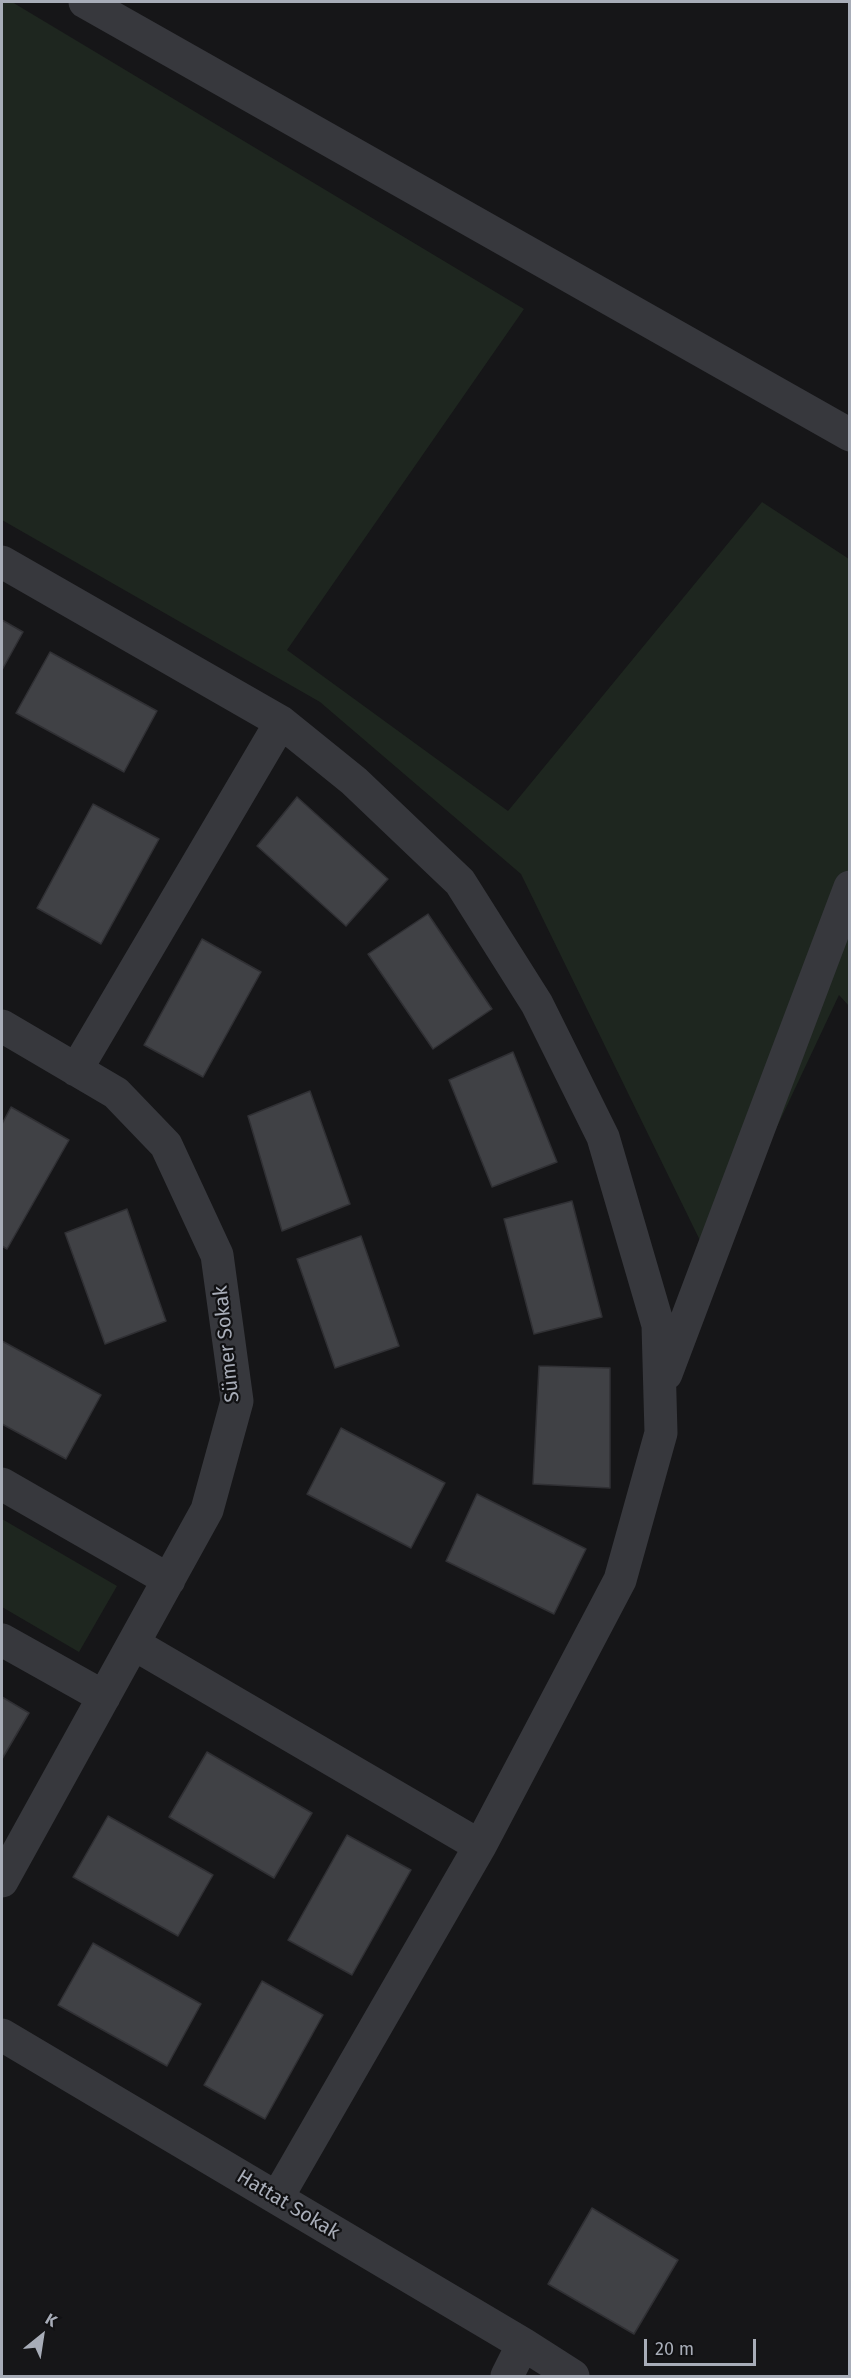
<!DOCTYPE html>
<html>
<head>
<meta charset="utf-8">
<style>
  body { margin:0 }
  #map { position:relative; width:851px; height:2378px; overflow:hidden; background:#161618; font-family:"Fira Sans",sans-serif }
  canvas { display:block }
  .frame { position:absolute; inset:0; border:3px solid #a8adb8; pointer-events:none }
  .north { position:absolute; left:12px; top:2306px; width:60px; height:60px; -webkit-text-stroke:4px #111113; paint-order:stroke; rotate:30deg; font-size:16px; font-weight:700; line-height:24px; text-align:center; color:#a8adb8 }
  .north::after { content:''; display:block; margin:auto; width:21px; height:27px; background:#a8adb8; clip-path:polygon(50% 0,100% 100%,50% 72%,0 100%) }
  .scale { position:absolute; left:644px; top:2339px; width:112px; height:27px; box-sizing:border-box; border:3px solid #a8adb8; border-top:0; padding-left:8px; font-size:18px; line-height:21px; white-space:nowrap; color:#a8adb8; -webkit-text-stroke:4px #111113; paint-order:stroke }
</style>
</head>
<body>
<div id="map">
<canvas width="851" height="2378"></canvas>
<div class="frame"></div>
<div class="north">K</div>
<div class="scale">20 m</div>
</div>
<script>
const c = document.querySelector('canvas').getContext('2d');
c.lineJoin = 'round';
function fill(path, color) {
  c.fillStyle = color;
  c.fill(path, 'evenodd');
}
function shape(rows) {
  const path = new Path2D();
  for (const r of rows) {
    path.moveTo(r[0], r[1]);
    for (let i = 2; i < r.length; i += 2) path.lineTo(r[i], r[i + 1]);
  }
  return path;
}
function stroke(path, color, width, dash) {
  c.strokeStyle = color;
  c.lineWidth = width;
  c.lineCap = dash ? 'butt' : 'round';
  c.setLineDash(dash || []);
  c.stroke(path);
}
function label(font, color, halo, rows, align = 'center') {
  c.font = font + ' "Fira Sans",sans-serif';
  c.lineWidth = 4.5;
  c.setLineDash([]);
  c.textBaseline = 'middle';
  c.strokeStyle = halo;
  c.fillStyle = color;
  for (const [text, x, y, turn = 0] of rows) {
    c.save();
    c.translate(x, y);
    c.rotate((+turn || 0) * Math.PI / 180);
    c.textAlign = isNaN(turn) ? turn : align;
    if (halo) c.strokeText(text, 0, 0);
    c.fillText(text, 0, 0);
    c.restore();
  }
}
fill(shape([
  [2,2,12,2,524,309,287,650,508,811,762,502,849,559,849,1006,839,995,712,1265,521,874,320,702,2,520],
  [2,1519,117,1586,79,1652,2,1607]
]), '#1e261f');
const building = shape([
  [2,620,23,632,2,670,2,620],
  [50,652,157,711,124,772,16,713,50,652],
  [297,797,388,879,346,926,257,846,297,797],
  [93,804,159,839,101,944,37,908,93,804],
  [428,914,492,1009,433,1049,368,954,428,914],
  [202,939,261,972,203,1077,144,1045,202,939],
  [513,1052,557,1162,492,1187,449,1080,513,1052],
  [310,1091,350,1204,282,1231,248,1116,310,1091],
  [11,1107,69,1140,7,1249,2,1246,2,1124,11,1107],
  [572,1201,602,1317,534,1334,504,1219,572,1201],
  [127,1209,166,1321,105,1344,65,1233,127,1209],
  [361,1236,399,1346,335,1368,297,1259,361,1236],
  [2,1341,101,1395,66,1459,2,1424,2,1341],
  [539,1366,610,1368,610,1488,533,1484,539,1366],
  [341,1428,445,1483,411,1548,307,1494,341,1428],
  [477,1494,586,1549,554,1614,446,1561,477,1494],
  [2,1697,29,1713,2,1759,2,1697],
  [207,1752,312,1813,274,1878,169,1817,207,1752],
  [108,1816,213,1875,178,1936,73,1877,108,1816],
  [347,1835,411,1870,352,1975,288,1940,347,1835],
  [93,1943,201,2004,167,2066,58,2005,93,1943],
  [262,1981,323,2015,265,2119,204,2085,262,1981],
  [592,2208,678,2260,634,2334,548,2284,592,2208]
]);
fill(building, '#404145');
stroke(building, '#303034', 1.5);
stroke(shape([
  [85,2,850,435],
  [2,562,281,722,354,781,460,882,537,1004,603,1137,658,1325,661,1433,620,1580,480,1846,277,2198],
  [2,1026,116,1093,166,1145,217,1255,237,1401,207,1510,2,1881],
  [76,1070,281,722],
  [666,1374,850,887],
  [2,1484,169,1580],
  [2,1640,104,1697],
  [134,1644,480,1846],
  [2,2035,523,2344,573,2376],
  [507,2376,523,2344]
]), '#37383d', 33);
label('20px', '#a8adb8', '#111113', [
  ["Sümer Sokak",227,1344,-96],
  ["Hattat Sokak",288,2205,31]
]);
</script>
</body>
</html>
